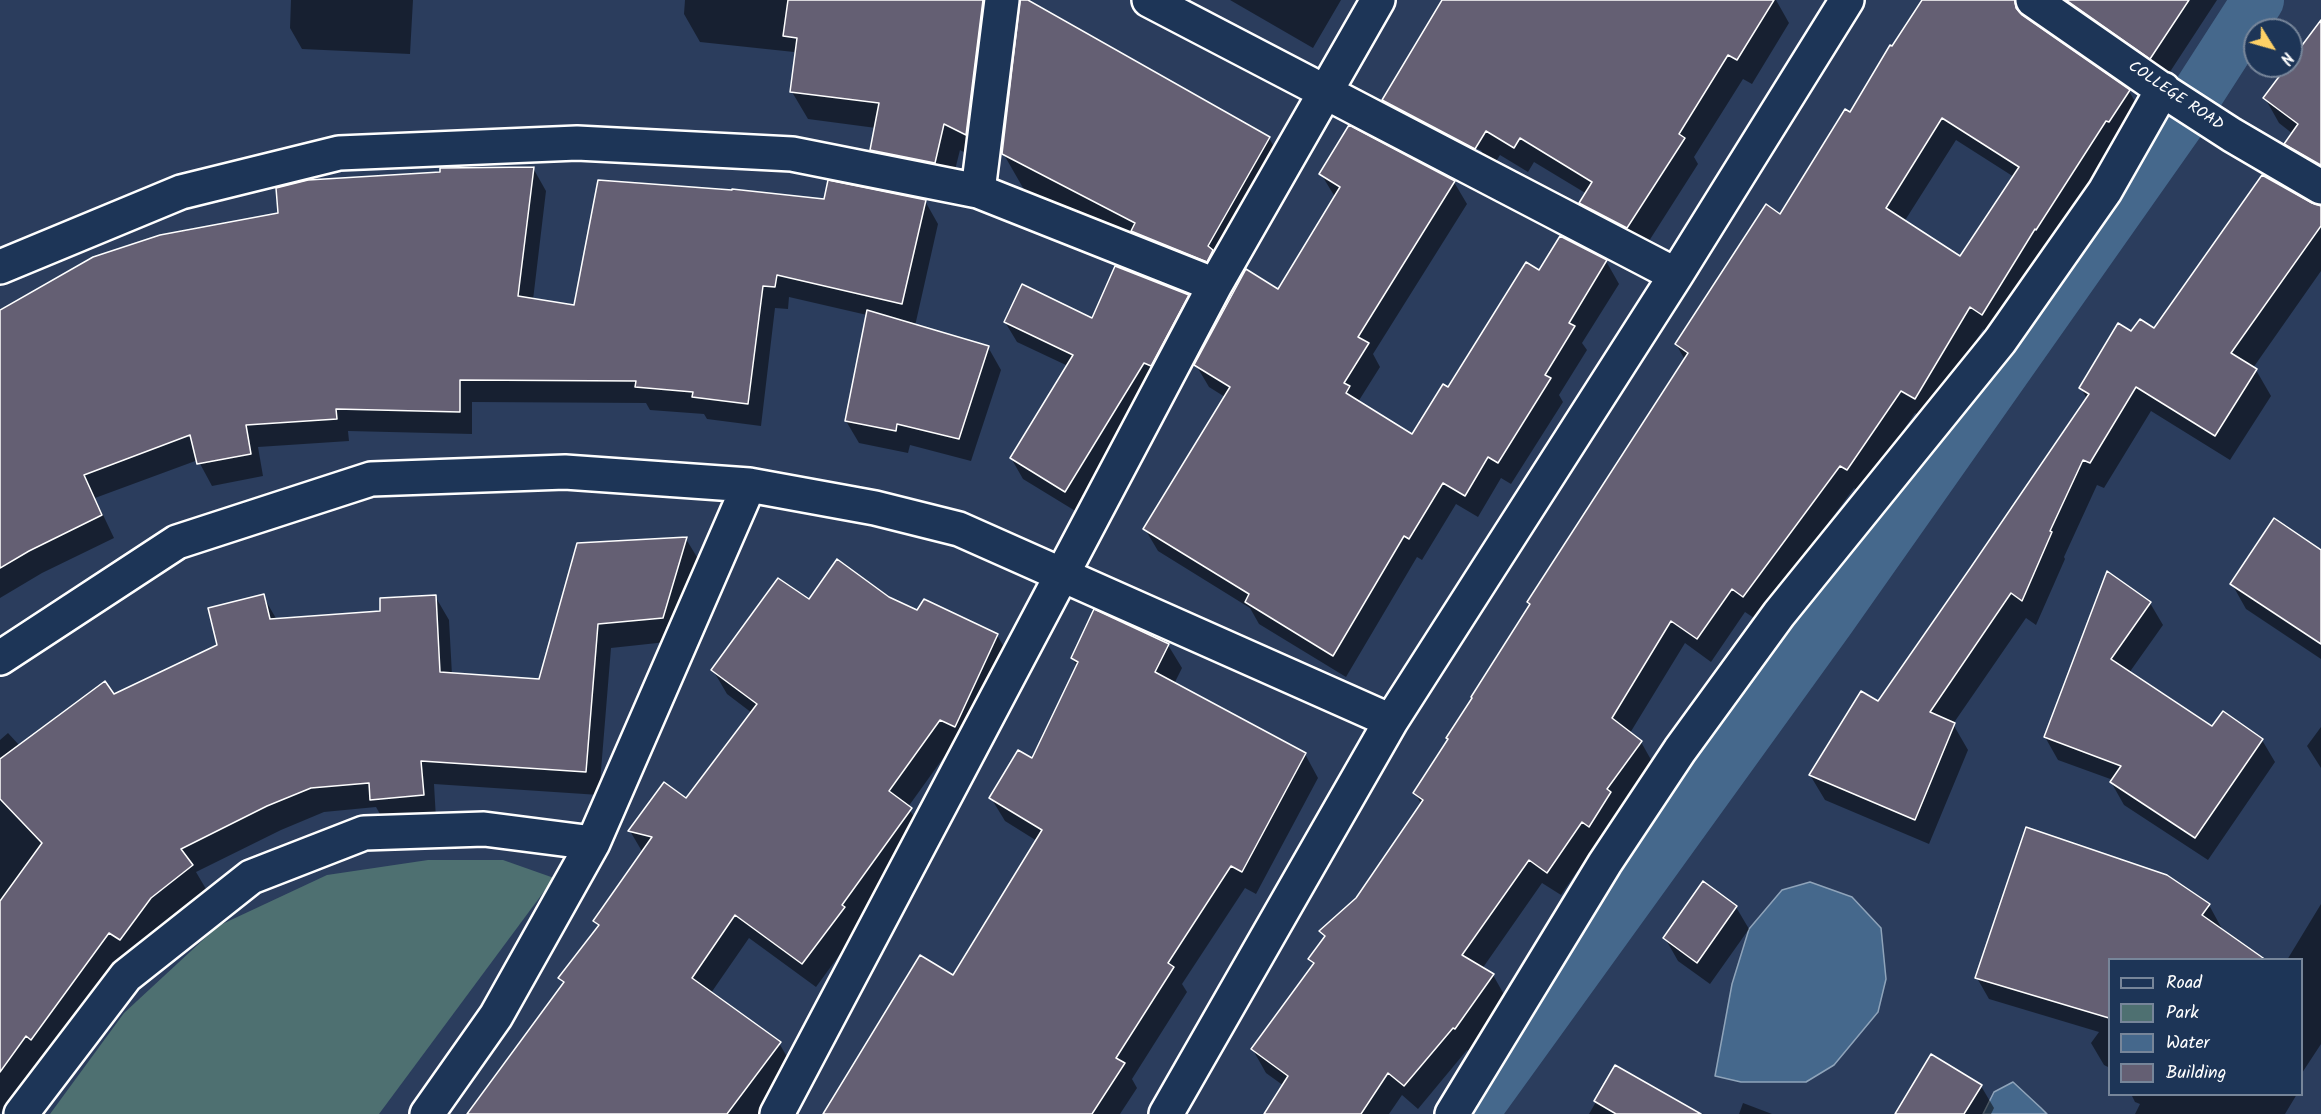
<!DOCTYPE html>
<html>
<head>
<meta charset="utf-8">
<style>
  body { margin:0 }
  #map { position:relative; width:2321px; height:1114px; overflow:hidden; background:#2b3d5d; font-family:Kalam,sans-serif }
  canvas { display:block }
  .legend { position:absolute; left:2108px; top:958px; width:195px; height:138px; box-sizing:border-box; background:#1d3557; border:2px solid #77869a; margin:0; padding:8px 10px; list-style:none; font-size:18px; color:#fff }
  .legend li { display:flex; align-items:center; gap:12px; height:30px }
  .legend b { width:30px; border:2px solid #77869a }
  .north { position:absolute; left:2243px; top:18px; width:60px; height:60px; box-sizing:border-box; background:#1d3557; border:2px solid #77869a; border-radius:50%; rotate:127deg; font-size:16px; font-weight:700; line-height:24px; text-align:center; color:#fff }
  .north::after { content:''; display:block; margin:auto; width:21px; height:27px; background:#ffd166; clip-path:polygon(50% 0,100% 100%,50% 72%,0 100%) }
</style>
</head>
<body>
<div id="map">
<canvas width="2321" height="1114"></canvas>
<ul class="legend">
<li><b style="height:8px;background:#1d3557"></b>Road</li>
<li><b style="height:16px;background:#4e7071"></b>Park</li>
<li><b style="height:16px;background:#45688c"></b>Water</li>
<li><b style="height:16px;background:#645f73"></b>Building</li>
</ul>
<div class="north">N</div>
</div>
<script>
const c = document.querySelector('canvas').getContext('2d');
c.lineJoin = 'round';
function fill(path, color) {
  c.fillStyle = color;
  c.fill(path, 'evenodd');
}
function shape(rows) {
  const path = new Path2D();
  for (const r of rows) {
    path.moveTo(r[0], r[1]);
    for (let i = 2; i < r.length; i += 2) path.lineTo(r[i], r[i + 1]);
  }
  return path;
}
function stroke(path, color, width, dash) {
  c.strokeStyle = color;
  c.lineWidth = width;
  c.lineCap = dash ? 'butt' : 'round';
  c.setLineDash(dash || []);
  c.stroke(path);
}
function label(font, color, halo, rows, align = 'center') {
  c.font = font + ' Kalam,sans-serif';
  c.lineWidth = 5;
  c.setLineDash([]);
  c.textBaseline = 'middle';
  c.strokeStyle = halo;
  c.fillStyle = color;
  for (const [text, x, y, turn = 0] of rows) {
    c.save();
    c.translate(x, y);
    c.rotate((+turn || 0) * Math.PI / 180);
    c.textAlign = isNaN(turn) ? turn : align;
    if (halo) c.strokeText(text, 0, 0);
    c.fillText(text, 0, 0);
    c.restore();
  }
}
fill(shape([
  [428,860,503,860,554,878,379,1114,50,1114,124,1013,218,926,327,875]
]), '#4e7071');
const water = shape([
  [1810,882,1852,897,1881,928,1886,979,1878,1012,1834,1065,1806,1082,1741,1082,1715,1076,1732,984,1749,929,1782,890,1810,882],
  [2013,1082,2041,1108,2047,1114,1983,1114,1994,1092,2013,1082]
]);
fill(water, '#45688c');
stroke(water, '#8fa4ba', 1.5);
fill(shape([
  [291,0,413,0,410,54,302,49,290,28],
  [685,0,1005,0,982,162,960,150,950,190,888,178,872,150,876,128,808,119,792,92,796,56,794,52,700,42,684,14],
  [1022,0,1269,138,1292,178,1231,284,1235,291,1278,291,1335,197,1321,174,1454,182,1467,204,1373,354,1380,367,1358,402,1412,436,1540,272,1560,238,1606,261,1619,284,1582,343,1587,350,1559,395,1563,402,1511,484,1501,478,1478,517,1456,504,1422,560,1417,557,1346,677,1259,624,1250,608,1158,551,1145,529,1225,397,1209,387,1196,365,1230,301,1155,271,1026,193,1003,153],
  [1230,0,1341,0,1313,48],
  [1443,0,1776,0,1789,23,1752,84,1743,79,1694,157,1698,164,1642,252,1595,228,1581,203,1587,194,1534,162,1528,172,1500,155,1489,173,1398,125,1383,100],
  [1403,110,1482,151,1481,154,1403,113],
  [1923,0,2217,0,2164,81,2031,12,2028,21,2129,91,2142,114,1995,337,1983,329,1928,421,1915,413,1861,493,1854,488,1757,620,1745,612,1711,662,1685,643,1630,733,1641,742,1654,765,1603,849,1595,845,1561,895,1542,883,1482,969,1493,975,1506,998,1468,1051,1467,1050,1418,1109,1402,1095,1389,1114,1265,1114,1284,1086,1266,1073,1253,1050,1314,966,1310,959,1325,938,1321,931,1357,899,1422,805,1415,793,1449,740,1531,606,1528,602,1685,360,1676,344,1780,216,1850,114],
  [1956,140,2014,177,1960,259,1904,222],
  [2321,23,2321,181,2300,169,2286,144,2293,134,2279,123,2265,98,2289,66,2291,66,2291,63],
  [533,168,546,191,533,300,575,307,825,200,925,201,938,224,915,326,988,347,1001,370,971,461,910,445,908,453,859,443,846,421,867,315,789,297,788,309,775,308,761,426,707,419,704,414,650,410,646,403,472,402,472,434,348,431,349,441,258,447,263,476,212,486,198,460,95,498,114,538,42,573,0,598,0,311],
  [2312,205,2321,207,2321,271,2253,368,2256,370,2271,396,2230,460,2151,411,2104,488,2097,485,2064,557,2065,559,2036,625,2026,618,1953,724,1968,750,1929,844,1825,800,1810,775,1879,703,2087,399,2081,388,2132,333,2155,330],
  [1188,296,1199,316,1077,512,1023,479,1011,458,1068,366,1017,342,1005,322,1093,320],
  [686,539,700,562,676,641,611,648,599,795,434,784,436,819,385,823,376,807,324,812,281,830,196,872,206,889,164,922,134,963,123,955,45,1062,40,1059,0,1114,0,740,8,733,20,746,114,696,218,646,263,596,277,620,382,612,435,596,449,620,452,675,541,681,578,545],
  [2321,552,2321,659,2246,609,2232,584],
  [888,599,918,612,924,601,997,635,1011,659,969,750,954,743,908,807,924,833,855,928,857,931,816,987,749,938,711,993,779,1043,793,1067,758,1114,482,1114,564,984,560,978,599,927,595,921,643,853,630,831,686,800,752,713,727,694,713,670,809,602],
  [2150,603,2163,625,2129,673,2213,728,2262,740,2275,762,2208,860,2124,805,2111,782,2113,780,2058,760,2045,737],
  [1168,645,1182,668,1174,684,1305,754,1318,778,1256,894,1245,888,1182,984,1187,992,1132,1079,1137,1088,1120,1114,825,1114,953,977,1037,841,1005,821,991,798,1033,760,1077,666,1072,658],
  [2321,727,2321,768,2307,746],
  [2321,904,2321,1044,2302,1073,2302,960,2287,960],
  [2209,905,2221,927,2219,929,2110,960,2110,1068,2104,1065,2091,1043,2099,1032,1989,999,1977,978],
  [1736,907,1749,929,1710,984,1678,961,1665,938],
  [1616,1067,1671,1114,1589,1114],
  [1981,1086,1994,1108,1991,1114,1907,1114],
  [2131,1094,2297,1094,2285,1114,2135,1114,2140,1104,2135,1102],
  [1743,1103,1772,1114,1739,1114]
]), '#0007');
stroke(shape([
  [1472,1114,1830,618,2184,115,2258,0]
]), '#45688c', 52);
const building = shape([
  [788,0,983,0,966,135,944,124,935,163,870,150,879,103,790,92,797,38,783,36,788,0],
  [1020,0,1028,0,1270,137,1208,246,1213,250,1207,262,1131,231,1135,223,1002,154,1020,0],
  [1442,0,1774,0,1737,60,1728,55,1679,134,1685,138,1627,228,1579,203,1592,182,1520,138,1514,148,1486,131,1475,149,1382,100,1442,0],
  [1922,0,2015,0,2016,8,2022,15,2130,90,2109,122,2106,121,2036,230,2035,229,1982,315,1970,307,1915,399,1901,391,1847,470,1840,466,1743,597,1732,589,1697,639,1671,621,1612,718,1642,741,1607,789,1611,792,1589,827,1582,822,1547,873,1529,860,1462,955,1494,974,1455,1029,1453,1028,1404,1086,1388,1073,1361,1114,1264,1114,1288,1076,1251,1049,1314,963,1308,959,1325,936,1319,931,1356,898,1423,800,1413,793,1448,739,1446,738,1472,698,1471,697,1530,604,1527,602,1688,353,1675,344,1766,204,1780,214,1845,109,1850,112,1890,45,1892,46,1922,0],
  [1942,118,2019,167,1960,256,1886,208,1942,118],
  [2066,0,2189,0,2150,59,2066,0],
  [2321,20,2321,165,2284,144,2298,124,2263,98,2287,66,2291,66,2291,60,2321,20],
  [1349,125,1455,181,1358,337,1369,343,1344,383,1350,386,1346,393,1412,434,1443,384,1448,387,1526,262,1539,270,1560,236,1607,260,1569,323,1575,326,1545,375,1551,378,1498,463,1488,457,1465,496,1443,483,1409,539,1404,536,1333,656,1245,602,1249,594,1143,529,1230,387,1194,365,1246,269,1278,289,1340,187,1319,174,1349,125],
  [534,167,518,296,574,305,598,180,732,190,732,189,824,199,828,180,926,200,902,304,777,275,775,287,763,286,748,404,692,397,693,392,635,387,636,381,460,380,460,412,336,409,337,419,246,425,251,454,197,464,190,435,84,475,102,515,29,551,0,568,0,310,93,257,160,235,278,213,276,188,308,180,440,172,440,168,534,167],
  [2262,175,2312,203,2321,206,2321,226,2231,353,2257,369,2215,436,2136,387,2090,463,2083,460,2050,531,2052,532,2022,601,2011,593,1930,712,1955,723,1915,820,1809,775,1861,691,1878,701,1971,567,2089,394,2079,388,2118,323,2131,331,2140,319,2154,328,2262,175],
  [1115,266,1189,295,1151,366,1144,363,1065,492,1010,458,1073,355,1004,322,1022,284,1092,318,1115,266],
  [867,310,989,346,959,439,897,424,896,431,845,421,867,310],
  [2274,518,2321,550,2321,644,2230,584,2274,518],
  [687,537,663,618,598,624,586,772,421,761,424,795,370,800,369,783,311,788,267,806,181,849,193,865,151,898,120,940,109,933,31,1040,26,1036,0,1072,0,901,42,843,0,799,0,759,105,681,114,694,217,645,208,608,264,594,270,619,380,611,380,598,436,595,440,672,539,679,577,543,687,537],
  [837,559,889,597,917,610,924,599,998,634,955,727,940,720,889,791,912,808,842,905,845,907,802,964,735,915,692,978,781,1042,727,1114,467,1114,564,982,558,978,599,925,593,921,652,837,628,831,664,782,686,798,757,704,711,670,778,578,809,599,837,559],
  [2107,571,2151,602,2111,659,2212,726,2223,711,2263,739,2195,838,2110,782,2121,766,2044,737,2107,571],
  [1094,609,1169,644,1155,672,1306,753,1242,872,1231,866,1168,963,1174,967,1116,1058,1125,1063,1092,1114,823,1114,920,955,953,975,1042,830,989,798,1018,750,1032,758,1078,662,1071,658,1094,609],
  [2026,827,2167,875,2210,904,2202,915,2266,960,2109,960,2109,1018,1975,978,2026,827],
  [1703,881,1737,906,1697,963,1663,938,1703,881],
  [1931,1054,1982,1085,1964,1114,1895,1114,1931,1054],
  [1615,1065,1701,1114,1616,1114,1594,1101,1615,1065]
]);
fill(building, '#645f73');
stroke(building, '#fff', 1.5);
const minor = shape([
  [1149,0,1676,275],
  [2033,0,2167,93,2232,135,2321,187],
  [978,191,1002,0],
  [0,267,181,192,339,153,577,143,792,154,978,191,1215,285],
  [0,658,177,542,371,479,565,472,749,485,875,508,959,529,1391,721],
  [21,1114,126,976,251,877,364,833,484,829,593,843],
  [427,1114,496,1016,593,843,749,485],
  [777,1114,1215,285,1378,0],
  [1166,1114,1391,721,1676,275,1847,0],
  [1452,1114,1605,863,1680,750,1779,614,2000,341,2105,191,2163,89]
]);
stroke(minor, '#fff', 38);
stroke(minor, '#1d3557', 33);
label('16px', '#fff', '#1d3557', [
  ["COLLEGE ROAD",2175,97,34]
]);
</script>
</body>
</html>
